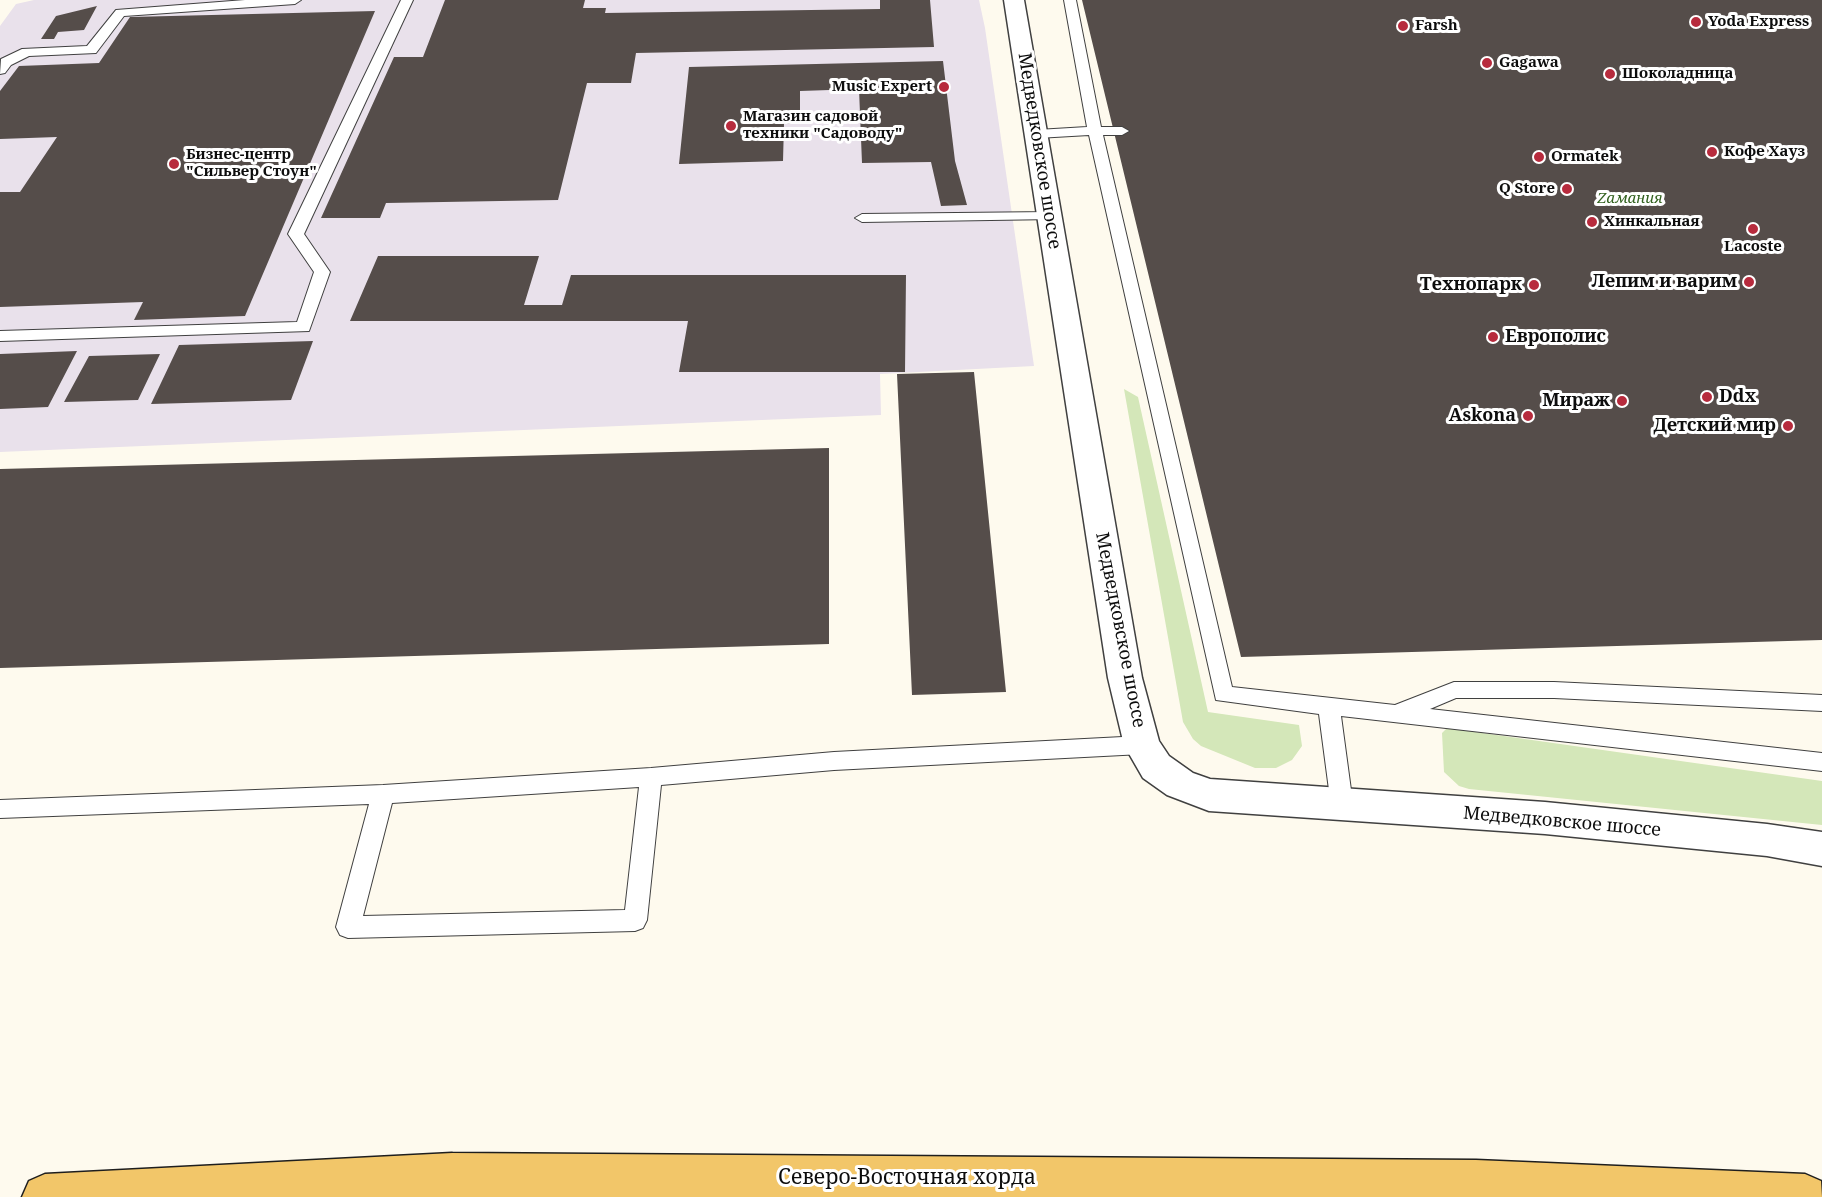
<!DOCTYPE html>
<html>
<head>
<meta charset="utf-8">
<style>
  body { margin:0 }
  canvas { display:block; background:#fefaee }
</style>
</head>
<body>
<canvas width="1822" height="1197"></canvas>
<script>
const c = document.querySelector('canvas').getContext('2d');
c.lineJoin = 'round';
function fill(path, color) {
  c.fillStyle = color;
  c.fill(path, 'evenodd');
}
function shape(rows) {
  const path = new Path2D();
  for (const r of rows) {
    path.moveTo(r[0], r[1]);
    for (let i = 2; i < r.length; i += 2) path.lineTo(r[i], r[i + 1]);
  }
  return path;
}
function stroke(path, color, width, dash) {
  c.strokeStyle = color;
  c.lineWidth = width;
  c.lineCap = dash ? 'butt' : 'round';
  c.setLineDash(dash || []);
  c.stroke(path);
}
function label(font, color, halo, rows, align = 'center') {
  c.font = font + ' "Noto Serif",serif';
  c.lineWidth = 6;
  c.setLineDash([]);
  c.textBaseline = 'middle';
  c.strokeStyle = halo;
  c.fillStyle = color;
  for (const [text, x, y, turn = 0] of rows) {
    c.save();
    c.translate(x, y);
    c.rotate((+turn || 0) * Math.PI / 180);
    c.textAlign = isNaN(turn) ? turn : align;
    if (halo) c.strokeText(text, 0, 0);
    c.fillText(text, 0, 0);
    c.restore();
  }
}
fill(shape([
  [34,0,979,0,985,28,1034,366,880,374,881,415,0,452,0,26,16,4]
]), '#e9e1eb');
fill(shape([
  [1124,389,1138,397,1208,712,1299,725,1302,746,1292,760,1276,768,1255,768,1201,746,1193,739,1183,722],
  [1447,728,1822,781,1822,825,1469,789,1459,786,1444,772,1442,733]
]), '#d4e7b9');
fill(shape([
  [445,0,585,0,583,8,606,8,605,13,880,9,880,0,930,0,934,47,636,53,631,83,587,83,558,200,386,203,380,218,321,218,394,57,423,57],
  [1082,0,1822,0,1822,640,1241,657],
  [97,6,84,30,58,32,54,39,41,39,56,16],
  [375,11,245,316,134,320,143,302,0,307,0,192,20,192,57,137,0,139,0,91,19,66,99,63,130,17],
  [943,61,955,161,967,205,941,206,931,162,862,163,859,89,800,91,800,124,784,124,783,161,679,164,689,67],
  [378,256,539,256,524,305,562,305,571,275,906,275,905,372,679,372,688,321,350,321],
  [313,341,291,400,151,404,179,345],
  [77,351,48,407,0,409,0,354],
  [160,354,138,400,64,402,89,356],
  [974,372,1006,692,912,695,897,374],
  [829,448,829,644,0,668,0,469]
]), '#554d4a');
const lane = shape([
  [245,0,301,0,295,4,124,16,96,53,29,56,11,65,5,73,0,74,1,59,22,49,87,46,116,10,245,0],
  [401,0,413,0,304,234,330,272,309,331,0,341,0,331,297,322,314,272,288,234,401,0],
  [1064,0,1076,0,1101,127,1122,127,1129,131,1122,135,1103,135,1232,687,1395,705,1454,682,1554,682,1822,695,1822,711,1554,698,1456,698,1430,709,1822,753,1822,771,1341,716,1353,805,1350,812,1342,814,1334,812,1331,805,1319,714,1216,700,1089,135,1037,138,1030,134,1037,130,1087,127,1064,0],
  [1050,212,1055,213,1057,216,1055,219,862,222,855,218,862,214,1050,212],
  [1142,736,1150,739,1153,745,1150,751,1142,754,834,770,661,785,647,920,643,928,635,931,348,938,340,935,336,927,369,804,0,818,0,800,383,785,651,768,834,752,1142,736],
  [639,787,625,910,363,916,392,803,639,787]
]);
const street = shape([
  [1004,0,1024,0,1142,678,1159,741,1169,756,1193,773,1210,779,1545,802,1767,824,1822,832,1822,866,1767,856,1545,834,1209,811,1167,795,1143,778,1124,745,1108,678,1004,0]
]);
const primary = shape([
  [452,1153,1476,1160,1805,1174,1821,1181,1822,1197,22,1197,29,1181,45,1174,452,1153]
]);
stroke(lane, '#404040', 2);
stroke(street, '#404040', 3);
stroke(primary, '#1e1e1e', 3);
fill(lane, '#fff');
fill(street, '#fff');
fill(primary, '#f2c669');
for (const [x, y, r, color] of [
  [1696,22,6,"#b72b3d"],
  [1403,26,6,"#b72b3d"],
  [1487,63,6,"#b72b3d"],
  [1610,74,6,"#b72b3d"],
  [944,87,6,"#b72b3d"],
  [731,126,6,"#b72b3d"],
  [1712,152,6,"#b72b3d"],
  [1539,157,6,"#b72b3d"],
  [174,164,6,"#b72b3d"],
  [1567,189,6,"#b72b3d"],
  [1592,222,6,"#b72b3d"],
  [1753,229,6,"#b72b3d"],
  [1749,282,6,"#b72b3d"],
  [1534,285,6,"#b72b3d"],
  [1493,337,6,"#b72b3d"],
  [1707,397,6,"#b72b3d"],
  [1622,401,6,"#b72b3d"],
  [1528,416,6,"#b72b3d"],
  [1788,426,6,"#b72b3d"]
]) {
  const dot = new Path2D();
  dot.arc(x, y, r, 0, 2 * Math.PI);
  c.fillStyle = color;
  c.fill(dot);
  stroke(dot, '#fff', 2);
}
label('bold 15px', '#0d0d0d', '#fff', [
  ["Yoda Express",1708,22],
  ["Farsh",1415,26],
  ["Gagawa",1499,63],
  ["Шоколадница",1622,74],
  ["Music Expert",932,87,"right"],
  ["Магазин садовой",743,117],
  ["техники \"Садоводу\"",743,134],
  ["Кофе Хауз",1724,152],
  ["Бизнес-центр",186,155],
  ["\"Сильвер Стоун\"",186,172],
  ["Ormatek",1551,157],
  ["Q Store",1555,189,"right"],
  ["Хинкальная",1604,222],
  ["Lacoste",1753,247,"center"]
], 'left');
label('italic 15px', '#336220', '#fff', [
  ["Zамания",1630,199]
]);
label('18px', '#0d0d0d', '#fff', [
  ["Медведковское шоссе",1039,151,81],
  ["Медведковское шоссе",1120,630,79],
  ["Медведковское шоссе",1562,822,5]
]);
label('bold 18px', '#0d0d0d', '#fff', [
  ["Лепим и варим",1737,282],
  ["Технопарк",1522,285],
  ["Европолис",1505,337,"left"],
  ["Ddx",1719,397,"left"],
  ["Мираж",1610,401],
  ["Askona",1516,416],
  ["Детский мир",1776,426]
], 'right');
label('21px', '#0d0d0d', '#fff', [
  ["Северо-Восточная хорда",907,1178]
]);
</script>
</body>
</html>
